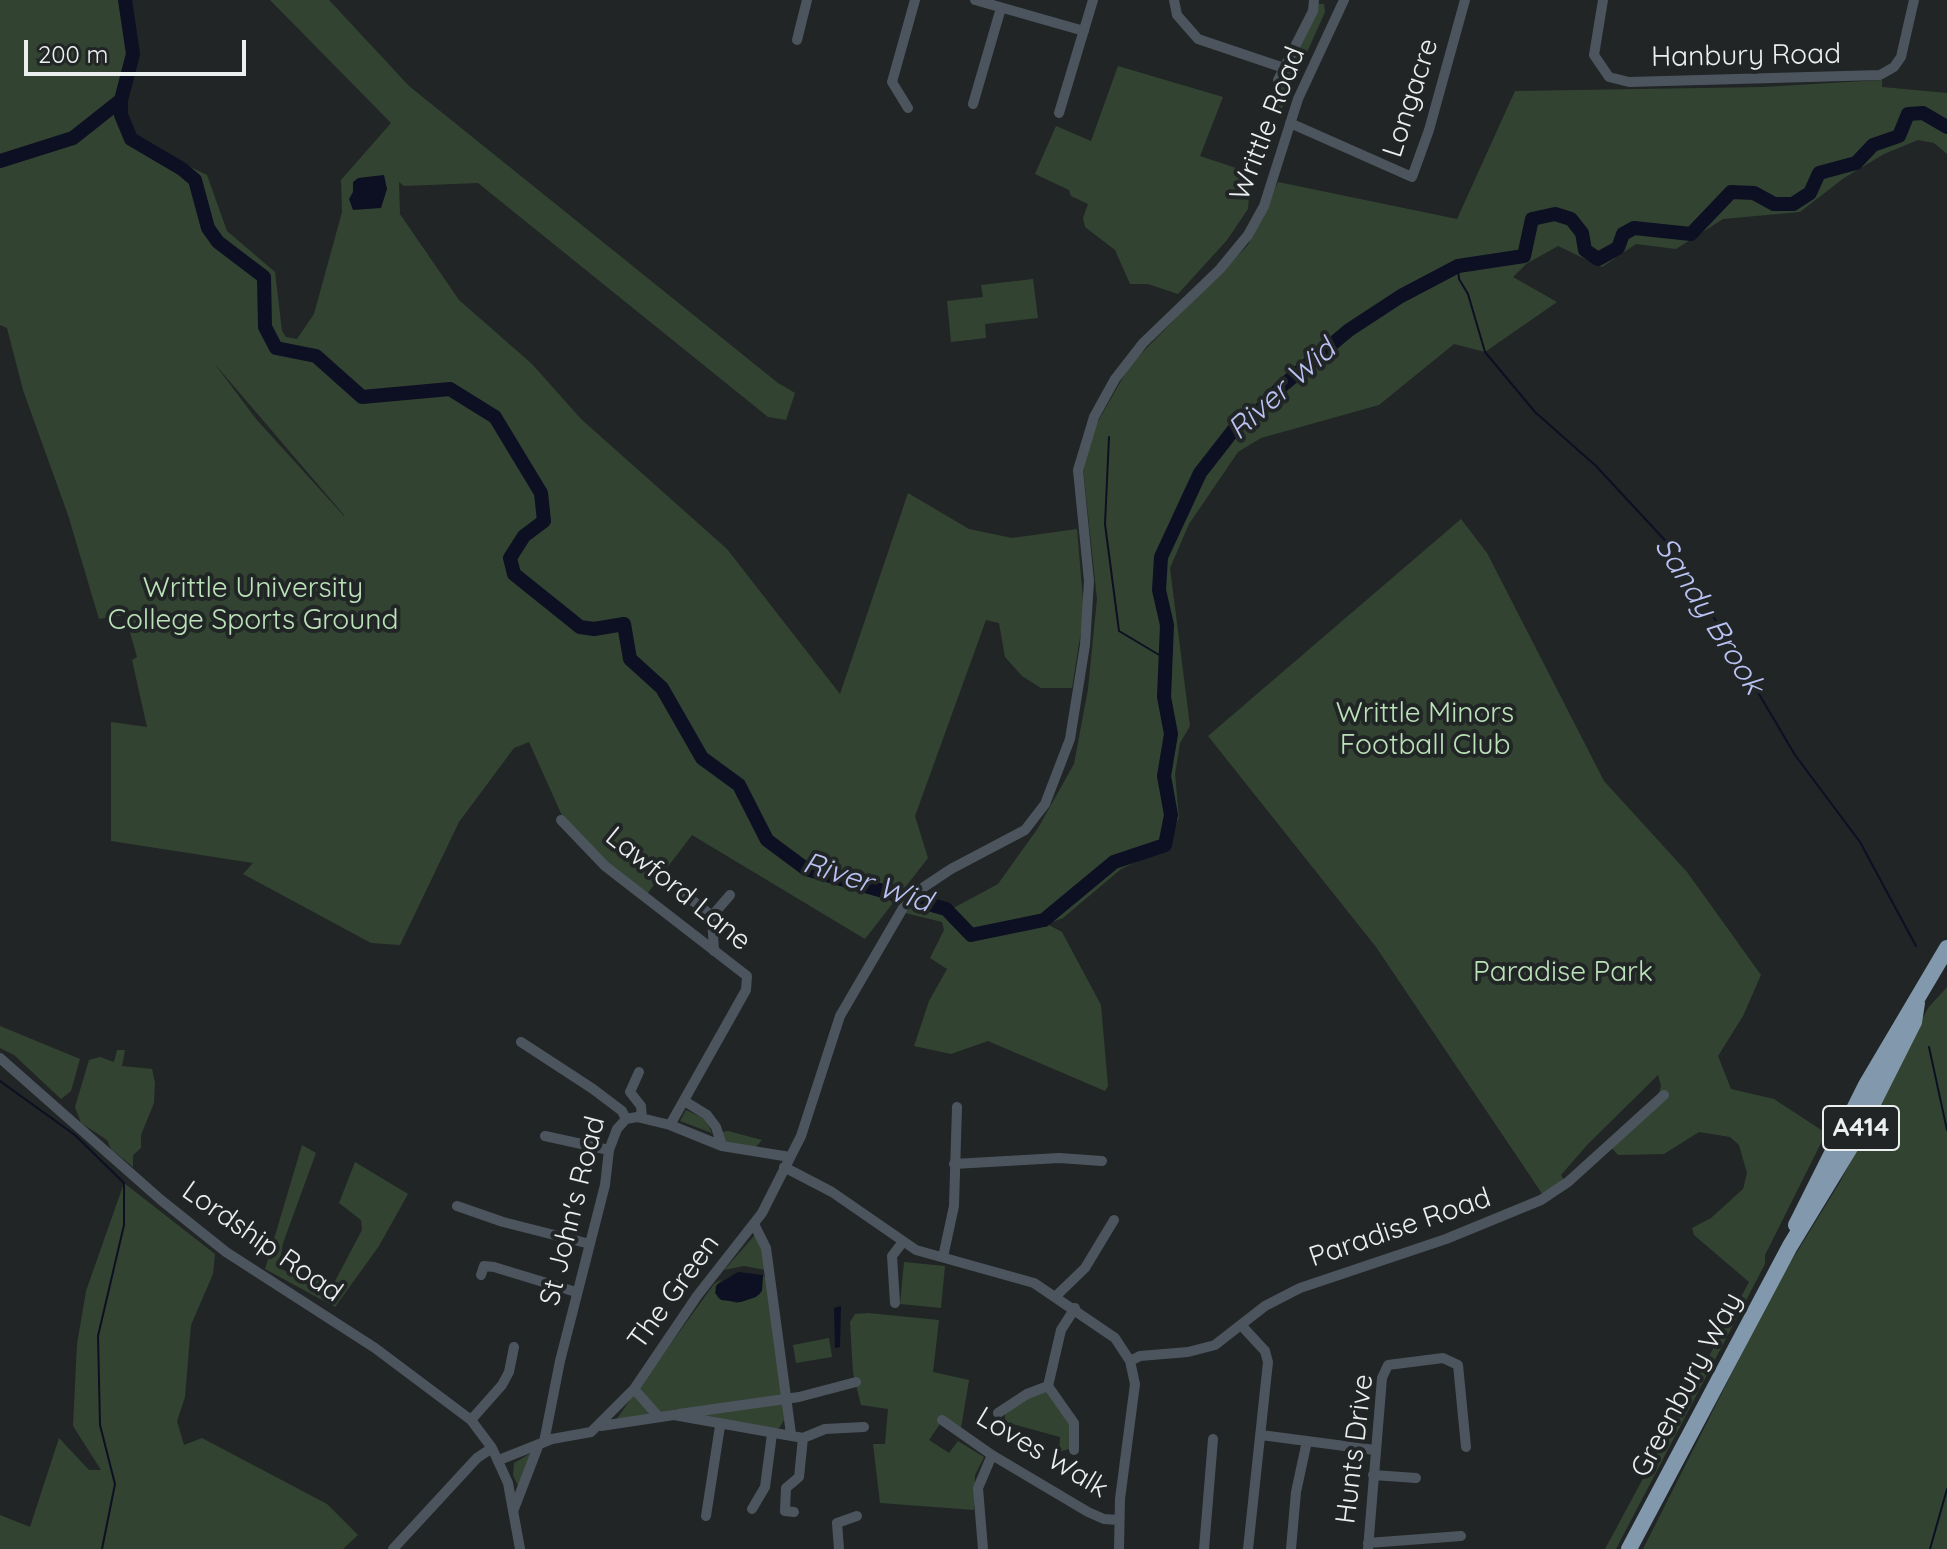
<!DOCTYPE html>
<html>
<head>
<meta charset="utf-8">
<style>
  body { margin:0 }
  #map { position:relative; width:1947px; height:1549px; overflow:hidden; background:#212526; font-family:Quicksand,sans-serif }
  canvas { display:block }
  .scale { position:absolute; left:24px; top:40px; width:222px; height:36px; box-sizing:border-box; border:4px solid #ecefef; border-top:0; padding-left:10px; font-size:24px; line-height:28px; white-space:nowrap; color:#ecefef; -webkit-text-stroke:6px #212526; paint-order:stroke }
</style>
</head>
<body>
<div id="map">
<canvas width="1947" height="1549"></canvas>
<div class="scale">200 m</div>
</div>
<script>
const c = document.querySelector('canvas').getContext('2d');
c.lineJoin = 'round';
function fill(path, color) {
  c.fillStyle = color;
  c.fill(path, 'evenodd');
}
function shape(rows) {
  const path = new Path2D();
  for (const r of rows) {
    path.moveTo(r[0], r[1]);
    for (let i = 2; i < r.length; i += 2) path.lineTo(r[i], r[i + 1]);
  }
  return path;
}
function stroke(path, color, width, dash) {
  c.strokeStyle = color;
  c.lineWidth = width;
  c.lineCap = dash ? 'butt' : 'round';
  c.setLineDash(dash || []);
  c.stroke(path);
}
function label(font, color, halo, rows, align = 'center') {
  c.font = font + ' Quicksand,sans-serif';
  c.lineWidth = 8;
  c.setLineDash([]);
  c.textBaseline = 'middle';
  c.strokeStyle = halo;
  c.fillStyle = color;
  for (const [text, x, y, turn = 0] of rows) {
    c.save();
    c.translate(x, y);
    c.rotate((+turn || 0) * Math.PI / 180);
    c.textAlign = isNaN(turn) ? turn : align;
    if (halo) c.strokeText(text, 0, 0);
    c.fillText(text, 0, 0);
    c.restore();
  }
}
fill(shape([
  [0,0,130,0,137,52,125,102,127,123,140,143,207,175,227,231,275,272,282,331,286,337,297,339,314,314,342,212,341,180,391,123,270,0,329,0,409,86,778,383,795,393,786,420,768,417,478,183,404,186,399,182,400,214,459,300,532,364,581,419,727,549,840,694,908,493,969,529,1012,538,1077,529,1084,612,1072,688,1041,688,1022,676,1005,657,999,623,986,620,915,816,928,858,865,939,692,835,644,898,564,820,529,742,514,748,459,822,400,945,371,943,243,874,253,863,111,841,111,722,147,727,132,660,137,657,125,615,99,619,68,515,23,390,7,328,0,325],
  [214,363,344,515,344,516,256,419],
  [1317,4,1324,4,1325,12,1280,113,1274,110,1281,85],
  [1118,66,1223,97,1200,156,1251,173,1248,209,1227,240,1178,294,1148,284,1130,284,1115,250,1085,227,1083,218,1088,204,1071,196,1069,190,1035,174,1056,126,1091,141],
  [1882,80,1882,87,1947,93,1947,154,1934,143,1918,140,1884,154,1844,178,1800,212,1723,219,1676,249,1636,244,1602,267,1558,246,1526,264,1513,277,1557,302,1485,352,1454,344,1379,405,1261,438,1238,452,1189,524,1170,568,1190,726,1180,743,1175,774,1179,818,1164,849,1121,869,1063,918,1047,924,1062,932,1101,1005,1108,1086,1105,1091,988,1041,951,1054,914,1046,929,1001,947,969,930,958,944,930,942,922,905,913,915,903,946,912,998,884,1038,828,1074,764,1088,689,1097,599,1083,468,1092,432,1130,365,1248,245,1278,182,1457,219,1515,91,1763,87],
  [1033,279,1038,318,985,324,986,338,951,342,947,301,983,297,981,285],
  [1461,519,1487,553,1604,781,1687,872,1761,975,1743,1016,1718,1056,1731,1089,1774,1099,1826,1133,1765,1255,1765,1264,1616,1549,1605,1549,1749,1282,1694,1235,1692,1228,1711,1218,1743,1189,1747,1173,1739,1145,1730,1137,1699,1132,1664,1154,1618,1155,1610,1146,1656,1104,1661,1086,1658,1075,1587,1145,1561,1175,1564,1180,1543,1195,1376,947,1208,736],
  [1947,987,1947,1549,1643,1549,1776,1286,1840,1182,1928,1008],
  [0,1026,80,1059,71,1091,61,1099,14,1055,0,1048],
  [117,1050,125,1050,122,1066,152,1069,155,1083,154,1103,141,1135,141,1148,133,1155,133,1167,111,1149,107,1140,81,1123,75,1107,89,1060,100,1057,114,1062],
  [686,1110,705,1119,712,1133,680,1121],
  [728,1131,762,1140,755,1148,722,1141,720,1132],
  [302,1145,316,1153,283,1243,279,1268,301,1278,311,1270,334,1283,362,1230,361,1220,339,1203,355,1162,408,1194,379,1246,335,1307,265,1269],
  [124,1183,215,1254,213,1274,191,1325,185,1397,177,1421,184,1445,202,1438,327,1504,358,1535,343,1549,0,1549,0,1515,30,1527,59,1438,89,1470,101,1470,73,1426,77,1344,86,1291],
  [755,1235,760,1241,765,1270,744,1266,724,1270],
  [904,1262,945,1266,941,1308,900,1304],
  [763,1275,766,1279,782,1391,784,1420,780,1427,776,1430,691,1416,615,1421,714,1284,722,1279,715,1287,718,1298,737,1303,760,1294],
  [868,1313,939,1320,933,1372,969,1380,961,1428,944,1418,929,1440,949,1453,958,1441,984,1457,975,1475,974,1510,880,1503,873,1444,885,1444,888,1409,861,1405,853,1373,850,1322,855,1314],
  [829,1338,832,1357,796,1363,793,1345],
  [1040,1391,1049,1392,1070,1425,1069,1449,1059,1452,1060,1437,1005,1422,1005,1411],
  [531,1453,518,1486,513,1475,514,1463]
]), '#324431');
fill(shape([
  [384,175,387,189,381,208,353,210,349,199,353,192,353,182,358,178],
  [738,1272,763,1275,762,1291,756,1297,741,1302,721,1300,715,1293,717,1285],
  [841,1306,840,1347,835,1348,834,1308]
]), '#0d0f22');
stroke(shape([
  [1458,266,1459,279,1468,294,1485,352,1535,412,1596,466,1674,550,1795,755,1860,842,1916,946],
  [1109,437,1105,524,1119,631,1166,659],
  [1929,1047,1947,1130],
  [0,1081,75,1135,124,1183,124,1225,98,1336,100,1425,115,1484,102,1549],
  [1930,1549,1947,1489]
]), '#0d0f22', 2);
stroke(shape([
  [121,100,121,115,131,139,182,169,195,180,208,228,218,242,264,277,265,327,276,348,316,356,362,397,450,389,495,417,541,493,544,521,524,536,510,558,514,574,580,627,594,629,624,624,630,659,662,688,702,758,739,785,767,840,806,869,946,909,971,935,1044,920,1114,862,1165,845,1171,815,1164,776,1171,734,1164,697,1167,625,1159,590,1161,557,1200,473,1239,423,1258,412,1282,386,1349,330,1401,296,1458,266,1524,256,1532,219,1555,214,1571,219,1582,233,1585,250,1598,259,1618,248,1623,234,1634,228,1691,234,1731,192,1754,193,1774,204,1793,204,1810,193,1819,173,1856,163,1873,145,1899,136,1908,114,1923,113,1947,127],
  [0,161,73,138,121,100,133,54,125,0]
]), '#0d0f22', 14);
stroke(shape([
  [975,0,1084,31],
  [1174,0,1177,15,1198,39,1284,68],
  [1603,0,1594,55,1609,77,1629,82,1880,75,1894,67,1901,57,1914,0],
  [797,40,807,0],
  [1278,80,1313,11,1314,0],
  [973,104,1001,8],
  [908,108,892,82,915,0],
  [1059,113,1093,0],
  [1290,123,1412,177,1429,130,1465,0],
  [561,820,605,866,747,976,746,990,670,1125],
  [669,882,712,916],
  [714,951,712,916,730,895],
  [521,1042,593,1089,622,1111,626,1119],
  [0,1058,161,1200,226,1252,375,1348,471,1420,492,1448,508,1483,520,1549],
  [639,1072,630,1092,641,1106,642,1118],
  [686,1102,707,1115,716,1127,722,1146],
  [626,1119,637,1117,670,1125,722,1146,790,1157],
  [545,1136,609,1150],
  [954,1164,1059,1158,1102,1161],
  [784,1167,832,1192,916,1250,1034,1283,1115,1338,1130,1361,1135,1384,1120,1499,1119,1549],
  [457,1206,503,1222,590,1244],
  [754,1224,766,1248,791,1434],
  [943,1257,954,1206,957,1107],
  [481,1275,484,1266,494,1267,576,1292],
  [1056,1296,1085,1268,1114,1220],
  [895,1303,892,1256,902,1243],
  [1241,1325,1265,1351,1268,1362,1248,1549],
  [1130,1361,1140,1356,1188,1352,1215,1345,1265,1306,1300,1288,1446,1239,1541,1200,1568,1182,1664,1095],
  [1048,1386,1061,1330,1075,1308],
  [634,1389,658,1416],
  [998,1413,1027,1394,1048,1386,1074,1423,1074,1450],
  [679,1414,799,1397,856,1382],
  [471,1420,502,1385,509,1372,514,1347],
  [942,1420,992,1455,1088,1512,1104,1519,1118,1520],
  [601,1426,674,1415,803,1438,799,1477,786,1488,785,1511,794,1512],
  [1261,1435,1375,1450],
  [803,1438,825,1429,864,1427],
  [544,1442,560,1361,605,1185,609,1150,617,1129,626,1119],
  [499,1460,552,1439,591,1432,634,1389,697,1296,762,1213,801,1136,840,1016,903,908,924,887,951,869,1025,830,1045,804,1070,739,1085,645,1089,581,1078,470,1094,417,1115,379,1143,343,1220,269,1248,235,1264,206,1298,99,1344,0],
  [1373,1475,1416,1478],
  [514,1509,539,1444],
  [752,1509,765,1487,772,1434],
  [706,1516,720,1426],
  [1368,1543,1461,1536],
  [393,1549,477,1458,492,1448],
  [839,1549,837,1523,857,1516],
  [983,1549,978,1488,992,1455],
  [1204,1549,1213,1439],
  [1291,1549,1296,1492,1307,1441],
  [1368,1549,1382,1378,1388,1365,1443,1358,1458,1365,1466,1447]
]), '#4c555e', 10);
stroke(shape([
  [1796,1225,1866,1085,1947,948],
  [1629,1549,1790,1246,1854,1141,1914,1022,1917,1003]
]), '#8299ad', 16);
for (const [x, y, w] of [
  [1861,1128,76]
]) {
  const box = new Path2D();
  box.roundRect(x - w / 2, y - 22, w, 44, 6);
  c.fillStyle = '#212526';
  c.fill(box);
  stroke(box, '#ecefef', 2);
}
label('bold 26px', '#ecefef', null, [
  ["A414",1861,1128]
]);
label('28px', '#ecefef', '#212526', [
  ["Hanbury Road",1746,56,-1],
  ["Longacre",1411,98,-72],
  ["Writtle Road",1268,124,-69],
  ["Lawford Lane",678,889,39],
  ["St John's Road",573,1211,-76],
  ["Paradise Road",1400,1228,-19],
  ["Lordship Road",262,1242,35],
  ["The Green",674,1292,-54],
  ["Greenbury Way",1687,1385,-62],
  ["Hunts Drive",1355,1449,-83],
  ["Loves Walk",1042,1453,31]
]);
label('28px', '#bbe2b8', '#212526', [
  ["Writtle University",253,589],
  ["College Sports Ground",253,621],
  ["Writtle Minors",1425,714],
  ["Football Club",1425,746],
  ["Paradise Park",1563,973]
]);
label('italic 30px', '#bac2f3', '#212526', [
  ["River Wid",1282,390,-42],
  ["Sandy Brook",1709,616,58],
  ["River Wid",867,883,18]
]);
</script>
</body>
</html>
